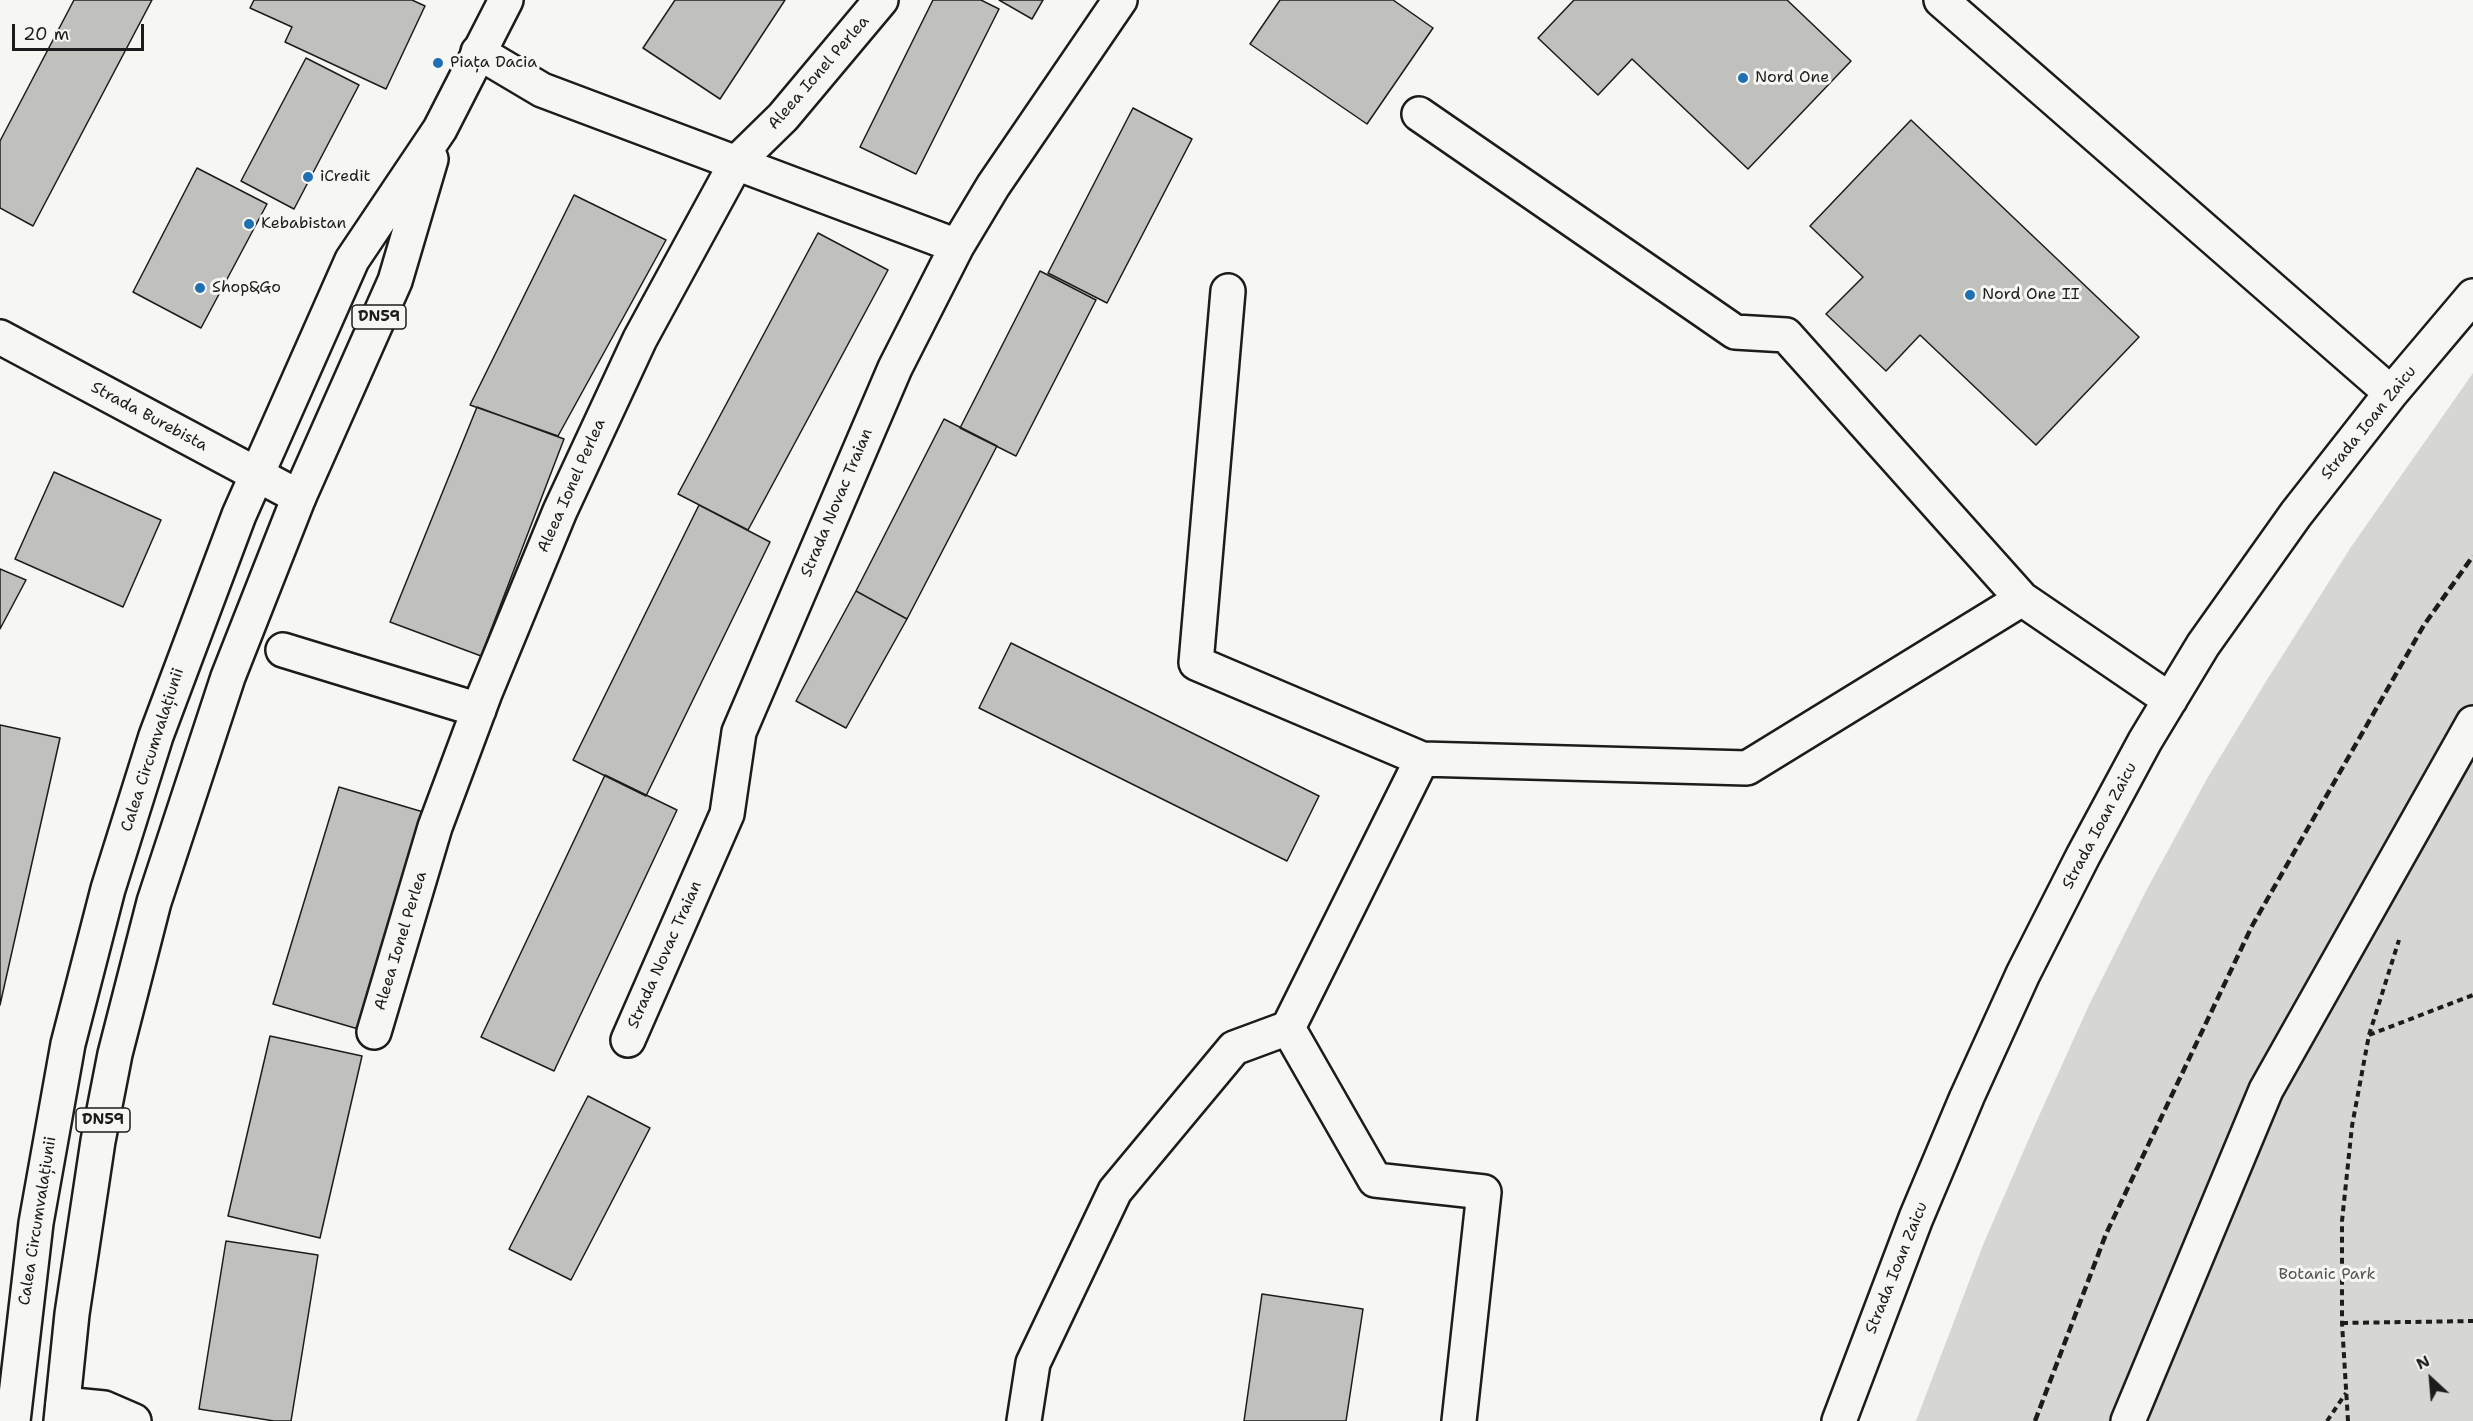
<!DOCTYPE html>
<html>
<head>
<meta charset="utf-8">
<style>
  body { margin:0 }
  #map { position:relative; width:2473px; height:1421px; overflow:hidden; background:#f6f6f2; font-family:"Shantell Sans",sans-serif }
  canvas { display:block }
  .north { position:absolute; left:2401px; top:1349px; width:60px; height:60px; -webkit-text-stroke:4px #f6f6f2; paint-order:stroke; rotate:334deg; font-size:16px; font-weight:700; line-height:24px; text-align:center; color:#1c1c1c }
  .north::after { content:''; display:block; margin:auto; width:21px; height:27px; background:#1c1c1c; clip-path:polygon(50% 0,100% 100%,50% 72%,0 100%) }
  .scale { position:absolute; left:12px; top:24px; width:132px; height:27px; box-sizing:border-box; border:3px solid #1c1c1c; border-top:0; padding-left:8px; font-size:18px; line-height:21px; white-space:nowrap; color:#1c1c1c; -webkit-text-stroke:4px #f6f6f2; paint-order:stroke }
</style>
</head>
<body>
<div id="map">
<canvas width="2473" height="1421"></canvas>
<div class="north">N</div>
<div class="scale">20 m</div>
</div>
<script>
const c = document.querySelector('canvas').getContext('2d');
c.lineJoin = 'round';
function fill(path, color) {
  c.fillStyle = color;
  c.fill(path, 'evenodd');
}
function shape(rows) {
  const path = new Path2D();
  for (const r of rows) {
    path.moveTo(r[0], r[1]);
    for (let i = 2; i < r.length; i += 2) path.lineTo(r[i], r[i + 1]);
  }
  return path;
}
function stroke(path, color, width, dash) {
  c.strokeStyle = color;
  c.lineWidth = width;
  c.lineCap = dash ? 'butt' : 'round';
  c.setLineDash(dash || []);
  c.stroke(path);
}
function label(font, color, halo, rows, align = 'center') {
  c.font = font + ' "Shantell Sans",sans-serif';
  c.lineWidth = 6;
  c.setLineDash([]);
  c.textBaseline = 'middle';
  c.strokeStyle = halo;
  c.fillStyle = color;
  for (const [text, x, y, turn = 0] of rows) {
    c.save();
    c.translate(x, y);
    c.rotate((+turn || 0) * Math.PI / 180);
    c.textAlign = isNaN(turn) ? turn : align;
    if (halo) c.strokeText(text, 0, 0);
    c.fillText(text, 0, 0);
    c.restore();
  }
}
fill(shape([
  [2473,373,2473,1421,1916,1421,1983,1245,2034,1127,2089,1005,2147,889,2208,777,2265,683,2351,547]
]), '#d6d6d2');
const building = shape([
  [74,0,152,0,33,226,0,208,0,141,74,0],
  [254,0,412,0,425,6,386,89,285,42,292,27,250,8,254,0],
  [675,0,785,0,720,99,643,48,675,0],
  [933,0,981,0,999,9,916,174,860,147,933,0],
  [999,0,1043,0,1032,19,999,0],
  [1280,0,1393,0,1433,28,1367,124,1250,44,1280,0],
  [1574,0,1787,0,1851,61,1748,169,1632,59,1598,95,1538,38,1574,0],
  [306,58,359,85,294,209,241,181,306,58],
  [1133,108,1192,139,1107,303,1048,273,1133,108],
  [1911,120,2139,337,2036,445,1920,335,1886,371,1826,314,1863,277,1810,226,1911,120],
  [197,168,267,204,201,328,133,292,197,168],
  [574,195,666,240,558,436,470,405,574,195],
  [818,233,888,270,748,530,678,494,818,233],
  [1040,271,1096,300,1016,456,960,428,1040,271],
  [477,407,564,439,481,656,390,622,477,407],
  [944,419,997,446,907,619,856,591,944,419],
  [54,472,161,520,123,607,15,559,54,472],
  [699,505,770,542,646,796,573,760,699,505],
  [0,569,26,580,0,629,0,569],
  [856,591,907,619,846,728,796,701,856,591],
  [1011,643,1319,796,1287,861,979,708,1011,643],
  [0,725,60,738,0,1005,0,725],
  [605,775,677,810,554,1071,481,1037,605,775],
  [339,787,430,814,365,1031,273,1004,339,787],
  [270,1036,362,1056,320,1238,228,1216,270,1036],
  [588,1096,650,1128,571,1280,509,1249,588,1096],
  [226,1241,318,1255,291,1421,274,1421,199,1409,226,1241],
  [1262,1294,1363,1309,1346,1421,1244,1421,1262,1294]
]);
fill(building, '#c0c0bd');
stroke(building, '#1c1c1c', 1.5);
const minor = shape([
  [1941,0,2391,393],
  [478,52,542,90,957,246],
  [1419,114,1735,332,1786,335,2022,599],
  [1228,291,1196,663,1422,759,1747,768,2022,599,2170,700],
  [0,337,299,497],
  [283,650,479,710],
  [1288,1028,1375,1180,1484,1192,1459,1421],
  [374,1032,435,827,485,693,560,511,640,339,736,163,783,117,881,0],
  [628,1040,727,814,739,732,895,368,957,246,993,186,1120,0],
  [63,1404,104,1408,134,1421],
  [1024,1421,1033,1363,1115,1191,1234,1048,1288,1028,1422,759],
  [1839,1421,1916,1218,1967,1097,2023,974,2083,856,2145,741,2203,645,2296,514,2391,393,2473,296],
  [2128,1421,2266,1090,2473,723]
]);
const major = shape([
  [13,1421,36,1223,68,1044,108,889,156,736,239,515,352,260,440,129,506,0],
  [61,1421,72,1314,98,1141,115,1054,154,902,228,677,299,497,395,281,431,159]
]);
stroke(minor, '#1c1c1c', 38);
stroke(major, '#1c1c1c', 38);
stroke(shape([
  [2369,1035,2473,995],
  [2342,1323,2473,1321],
  [2327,1421,2346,1393],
  [2348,1421,2342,1323,2342,1221,2352,1126,2369,1035,2399,940]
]), '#1c1c1c', 4, [6, 4.5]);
stroke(minor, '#f6f6f2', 33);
stroke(major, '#f6f6f2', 33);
stroke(shape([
  [2035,1421,2106,1234,2252,926,2424,625,2473,556]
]), '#1c1c1c', 4.5, [9, 4.5]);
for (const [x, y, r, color] of [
  [438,63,6,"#1f6fb2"],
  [1743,78,6,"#1f6fb2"],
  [308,177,6,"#1f6fb2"],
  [249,224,6,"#1f6fb2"],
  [200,288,6,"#1f6fb2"],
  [1970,295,6,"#1f6fb2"]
]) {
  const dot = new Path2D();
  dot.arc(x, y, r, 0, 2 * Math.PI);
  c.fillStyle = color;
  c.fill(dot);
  stroke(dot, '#f6f6f2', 2);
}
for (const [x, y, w] of [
  [379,317,54],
  [103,1120,54]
]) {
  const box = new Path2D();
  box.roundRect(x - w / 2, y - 12, w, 24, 4.5);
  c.fillStyle = '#f6f6f2';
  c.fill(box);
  stroke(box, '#1c1c1c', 1.5);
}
label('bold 15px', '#1c1c1c', null, [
  ["DN59",379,317],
  ["DN59",103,1120]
]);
label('16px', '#1c1c1c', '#f6f6f2', [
  ["Piața Dacia",450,63],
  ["Nord One",1755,78],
  ["iCredit",320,177],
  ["Kebabistan",261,224],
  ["Shop&Go",212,288],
  ["Nord One II",1982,295]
], 'left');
label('16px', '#1c1c1c', '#f6f6f2', [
  ["Aleea Ionel Perlea",819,73,-49],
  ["Strada Burebista",149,417,28],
  ["Strada Ioan Zaicu",2369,423,-51],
  ["Aleea Ionel Perlea",572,486,-66],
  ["Strada Novac Traian",837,503,-67],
  ["Calea Circumvalațiunii",153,750,-72],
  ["Strada Ioan Zaicu",2100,826,-62],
  ["Aleea Ionel Perlea",401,941,-73],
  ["Strada Novac Traian",665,955,-66],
  ["Calea Circumvalațiunii",38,1221,-81],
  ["Strada Ioan Zaicu",1897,1268,-68]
]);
label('16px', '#545453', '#f6f6f2', [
  ["Botanic Park",2327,1275]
]);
</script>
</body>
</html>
